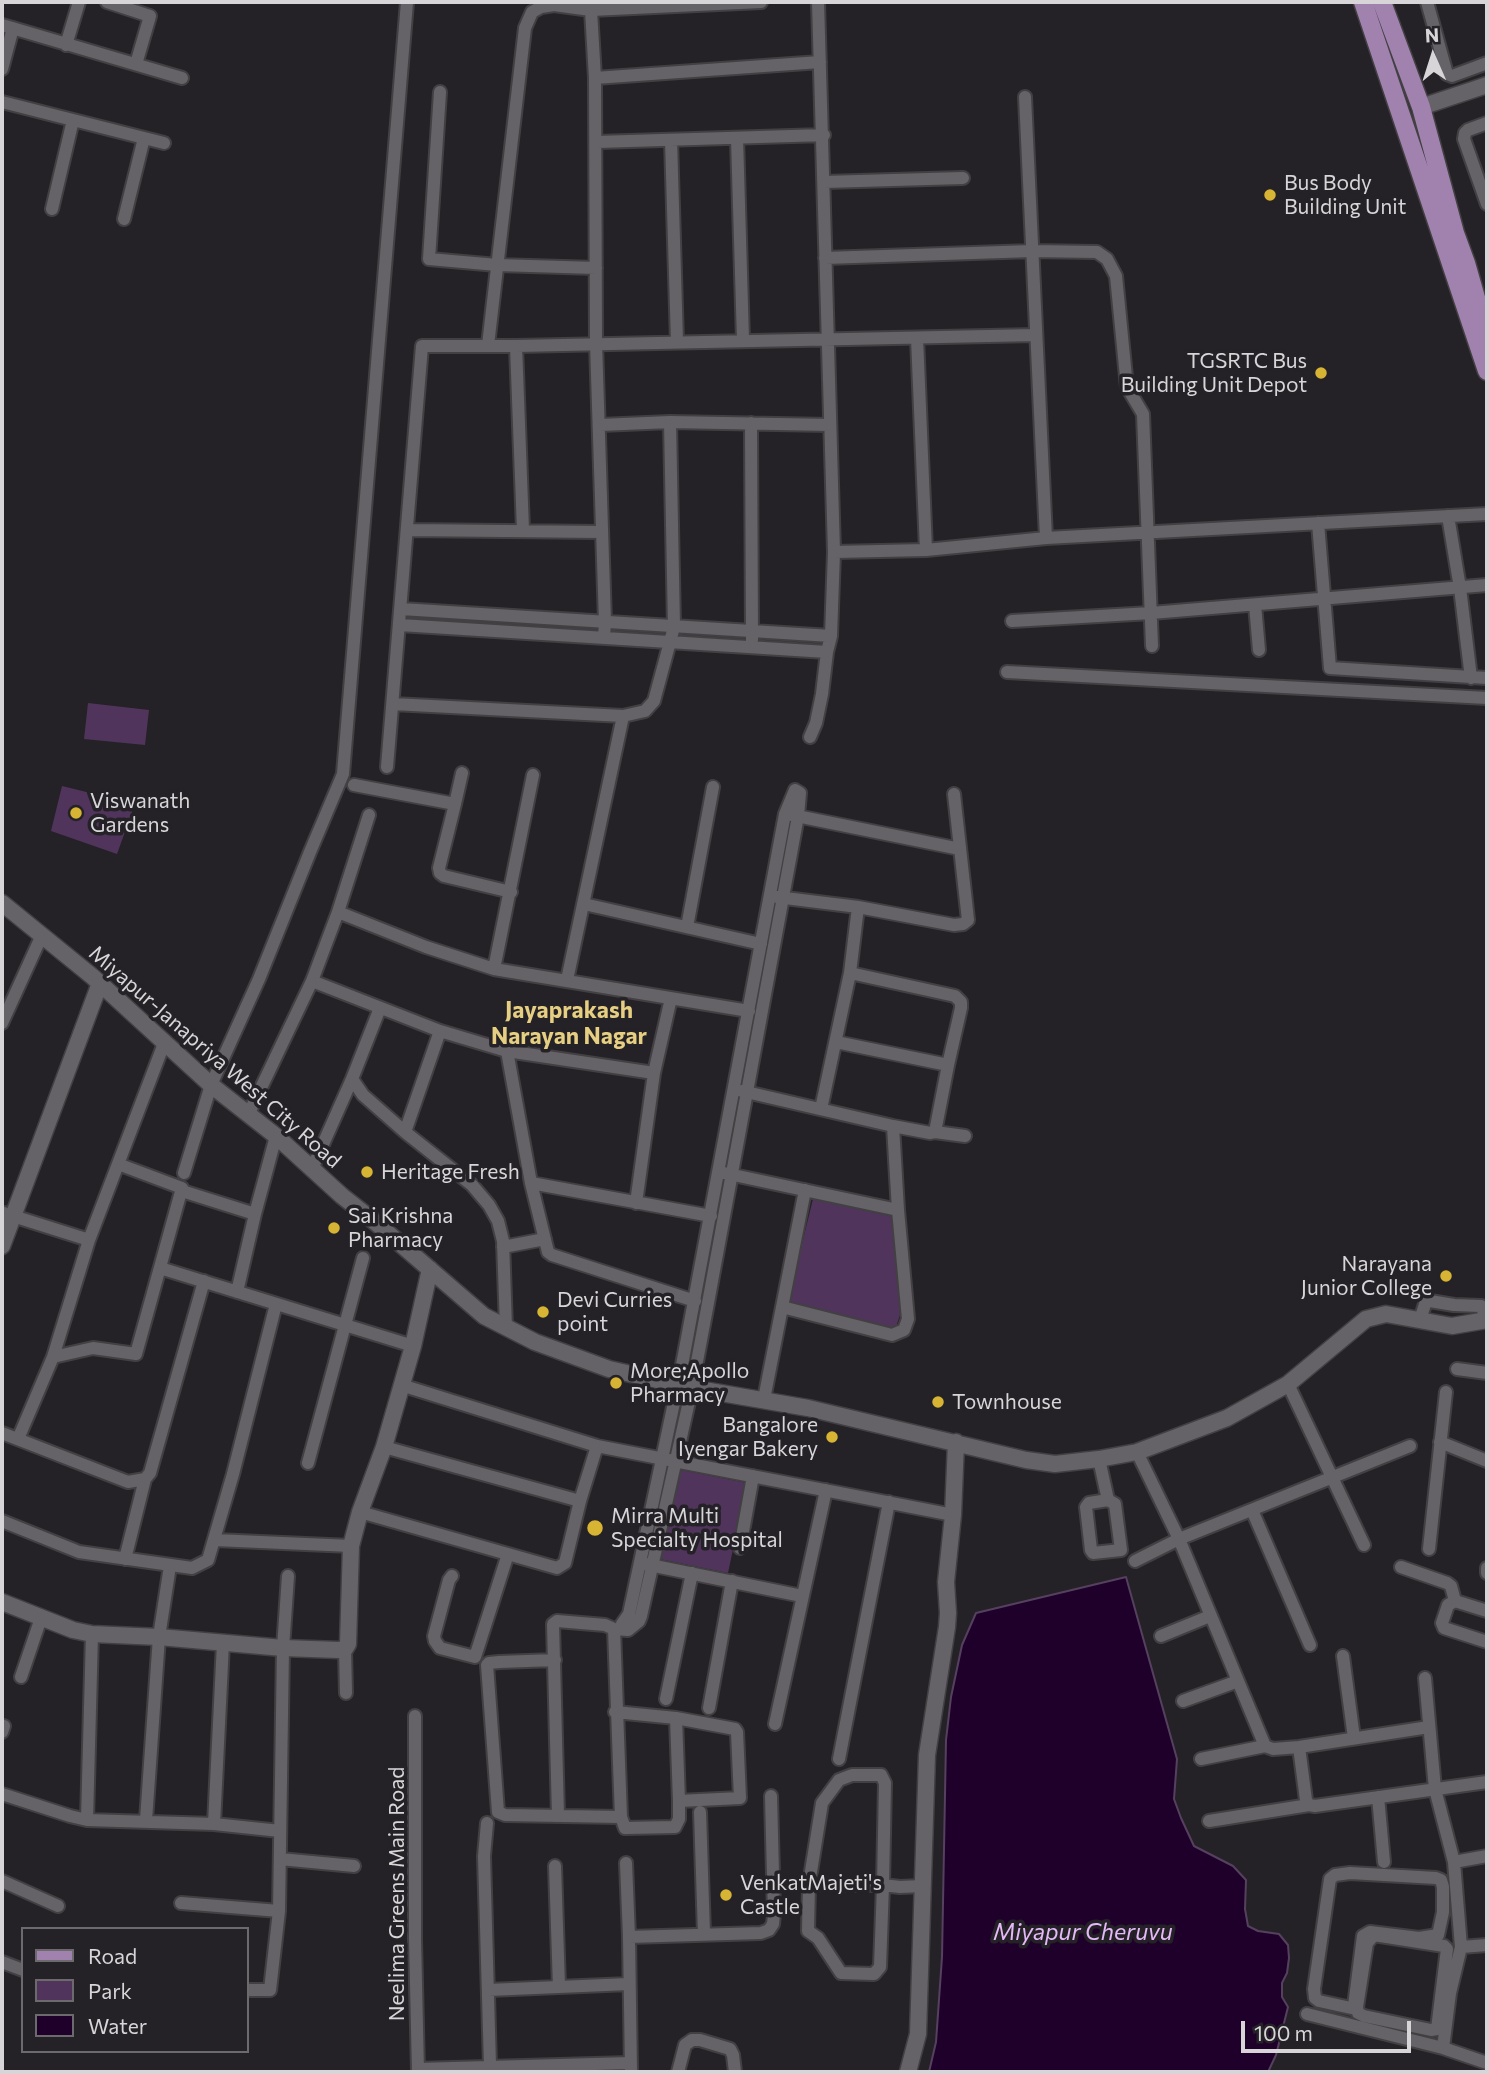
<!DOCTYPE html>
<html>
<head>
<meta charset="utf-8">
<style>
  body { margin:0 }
  #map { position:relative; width:1489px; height:2074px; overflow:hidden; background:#242226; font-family:Commissioner,sans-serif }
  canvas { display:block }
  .frame { position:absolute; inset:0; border:4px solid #d7d5d8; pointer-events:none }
  .legend { position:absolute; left:21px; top:1927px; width:228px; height:126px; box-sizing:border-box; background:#242226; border:2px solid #6c6a6d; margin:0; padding:9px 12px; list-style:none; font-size:21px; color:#d7d5d8 }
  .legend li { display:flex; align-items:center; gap:14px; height:35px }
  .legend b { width:35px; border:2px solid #6c6a6d }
  .north { position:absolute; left:1398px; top:21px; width:70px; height:70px; -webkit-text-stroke:5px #242226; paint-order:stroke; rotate:357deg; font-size:19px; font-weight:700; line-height:28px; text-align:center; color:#d7d5d8 }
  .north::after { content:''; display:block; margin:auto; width:24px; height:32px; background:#d7d5d8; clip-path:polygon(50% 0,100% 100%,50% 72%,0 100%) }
  .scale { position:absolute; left:1241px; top:2021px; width:170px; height:32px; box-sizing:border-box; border:4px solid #d7d5d8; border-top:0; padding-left:9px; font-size:21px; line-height:24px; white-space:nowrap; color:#d7d5d8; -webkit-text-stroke:5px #242226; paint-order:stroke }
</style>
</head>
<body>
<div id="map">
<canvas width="1489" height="2074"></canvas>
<div class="frame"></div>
<ul class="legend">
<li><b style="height:9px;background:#a182af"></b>Road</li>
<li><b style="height:19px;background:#50345c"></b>Park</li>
<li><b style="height:19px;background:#1f002b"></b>Water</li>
</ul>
<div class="north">N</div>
<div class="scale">100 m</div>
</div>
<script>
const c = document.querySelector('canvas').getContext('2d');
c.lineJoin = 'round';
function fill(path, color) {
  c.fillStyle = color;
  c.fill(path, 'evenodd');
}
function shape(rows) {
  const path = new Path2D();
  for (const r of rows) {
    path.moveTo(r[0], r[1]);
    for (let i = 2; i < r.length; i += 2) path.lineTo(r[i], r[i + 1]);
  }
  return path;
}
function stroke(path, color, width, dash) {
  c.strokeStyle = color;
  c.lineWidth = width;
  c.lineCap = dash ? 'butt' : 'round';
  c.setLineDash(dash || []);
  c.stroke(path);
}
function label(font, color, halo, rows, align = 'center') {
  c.font = font + ' Commissioner,sans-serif';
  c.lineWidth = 7;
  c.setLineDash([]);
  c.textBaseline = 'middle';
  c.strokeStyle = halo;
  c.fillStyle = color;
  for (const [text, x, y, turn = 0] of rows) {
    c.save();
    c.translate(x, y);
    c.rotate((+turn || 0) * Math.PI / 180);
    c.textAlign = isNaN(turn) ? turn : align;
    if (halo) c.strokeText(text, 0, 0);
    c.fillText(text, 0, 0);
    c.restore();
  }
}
fill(shape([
  [88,703,149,710,145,745,84,739],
  [62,786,135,804,117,854,51,831],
  [813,1199,895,1217,900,1315,896,1327,892,1330,787,1305],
  [677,1469,747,1483,728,1573,659,1559]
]), '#50345c');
const water = shape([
  [1126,1577,1177,1759,1174,1799,1181,1818,1194,1846,1233,1866,1246,1880,1245,1909,1248,1926,1258,1931,1279,1934,1288,1945,1289,1958,1287,1973,1282,1983,1282,1997,1288,2007,1276,2055,1268,2072,929,2072,936,2042,942,1957,946,1740,951,1697,962,1645,976,1613,1126,1577]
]);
fill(water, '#1f002b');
stroke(water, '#56405f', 2);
const minor = shape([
  [107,2,150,16,136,64],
  [1427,2,1447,74,1452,76,1487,63],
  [591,10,595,78,596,343,605,622,604,638],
  [2,25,182,78],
  [66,45,79,2],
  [2,69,13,28],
  [595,78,820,62],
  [440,92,429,259,497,265,596,268],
  [1025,97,1046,538],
  [2,102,164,143],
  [1487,123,1468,130,1465,133,1464,139,1487,204],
  [737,138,743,340],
  [671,140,677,342],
  [597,142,824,135],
  [824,182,963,178],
  [52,209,73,120],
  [124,219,144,138],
  [825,258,1032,251,1097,252,1107,259,1116,276,1127,387,1143,414,1152,646],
  [917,338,926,550],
  [488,345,525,28,532,12,541,7,554,5,591,10,761,2],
  [516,346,523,530],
  [751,423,752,640],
  [600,425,670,422,830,425],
  [1448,516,1460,588,1471,678],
  [1318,523,1330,668,1487,678],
  [408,530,601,532],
  [834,552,926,550,1046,538,1487,514],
  [1255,605,1259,650],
  [401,609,831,636],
  [1012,621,1151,613,1487,585],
  [400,625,827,652],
  [1007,672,1487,698],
  [393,704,623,716,645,711,654,701,674,627,670,422],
  [810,737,816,723,822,694,827,652,831,636,834,552,818,2],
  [387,767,422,346,516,346,1036,335],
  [354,785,455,804,439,868,440,873,444,876,511,892],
  [455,804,462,773],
  [792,815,960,849],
  [777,897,858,907,954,925,963,924,968,920,954,794],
  [584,904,761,944],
  [338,912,426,947,494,969,749,1011],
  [687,927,713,787],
  [494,969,533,775],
  [850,973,955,996,961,1002,961,1008,948,1065,935,1132],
  [567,980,623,716],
  [312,981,440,1031,507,1051,654,1073],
  [2,1023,42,935],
  [836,1042,948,1065],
  [507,1051,531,1183,548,1252,552,1255,695,1301],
  [352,1079,363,1095,405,1132,472,1185,489,1205,498,1221,503,1241,506,1328],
  [742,1091,893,1126,930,1133,935,1132,965,1136],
  [821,1109,850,973,858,907],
  [249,1113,312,981,338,912,369,815],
  [405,1132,440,1031],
  [312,1169,352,1079,380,1008],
  [184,1173,211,1085,259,979,310,852,343,774,407,2],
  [724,1173,898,1210],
  [531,1183,711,1216],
  [182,1191,255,1214],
  [636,1203,654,1073,671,998],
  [2,1213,4,1213],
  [13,1216,89,1240],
  [503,1247,545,1239],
  [160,1268,413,1346],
  [237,1292,255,1214,276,1136],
  [782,1307,892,1335,904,1330,908,1319,898,1210,893,1126],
  [1420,1320,1426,1301,1430,1301,1454,1305,1481,1306,1487,1319],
  [53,1357,93,1348,136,1354,182,1188,118,1164],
  [1457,1369,1487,1373],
  [1288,1384,1364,1545],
  [401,1385,597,1446,953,1515],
  [764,1399,805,1190],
  [2,1433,128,1482,145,1479,150,1473,204,1281],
  [18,1439,53,1357,89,1240,165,1041],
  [1440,1442,1487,1461],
  [384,1447,580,1501],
  [1137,1452,1179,1539,1265,1746,1273,1749,1299,1747,1429,1727],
  [1099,1459,1108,1500,1115,1504,1121,1550,1093,1553,1091,1550,1086,1507,1089,1503,1108,1500],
  [308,1463,363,1258],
  [1252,1510,1310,1645],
  [360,1512,557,1568,565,1563,580,1501,597,1446],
  [2,1521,79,1552,192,1568,208,1560,233,1474,276,1304],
  [215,1540,351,1546],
  [740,1548,753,1476],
  [1429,1549,1446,1392],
  [125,1559,145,1479],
  [1135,1561,1179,1539,1410,1446],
  [645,1564,802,1596],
  [1401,1567,1447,1583,1451,1586,1455,1601],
  [1487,1573,1487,1568],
  [452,1576,449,1580,434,1636,435,1641,440,1648,475,1657,508,1554],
  [1455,1601,1448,1605,1442,1623,1444,1628,1487,1642],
  [1455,1601,1487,1611],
  [614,1629,621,1817,625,1828,675,1827,679,1819,679,1801,740,1798,737,1732,735,1729,676,1718,679,1801],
  [621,1629,622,1624,629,1614,682,1365,785,814,795,790],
  [1161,1636,1210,1616],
  [345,1649,346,1693],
  [1343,1656,1354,1738],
  [555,1660,499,1662,489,1663,487,1665,498,1812,505,1815,621,1817],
  [21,1677,41,1618],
  [1425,1678,1435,1789,1454,1862,1461,1947,1450,1993,1443,2048],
  [666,1699,692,1573],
  [1183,1701,1238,1681],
  [709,1708,732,1581],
  [615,1712,676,1718],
  [415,1716,415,1939,418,2072],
  [775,1724,826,1490],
  [2,1732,4,1726],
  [1299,1747,1306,1800,1309,1805],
  [839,1759,889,1502],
  [1201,1759,1265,1746],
  [2,1794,70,1816,87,1820,214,1824,280,1831],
  [1378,1797,1384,1862],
  [700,1812,704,1934],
  [558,1815,553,1624,557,1621,605,1625,614,1629,628,1630,639,1621,641,1616,692,1388,708,1303,798,816,800,793,795,790],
  [87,1820,92,1634],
  [146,1820,159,1637,170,1566],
  [1209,1821,1309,1805,1315,1806,1487,1782],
  [487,1823,484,1856,490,2066],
  [214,1824,223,1643],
  [280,1859,354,1866],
  [1454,1862,1487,1856],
  [626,1863,629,1937,631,2072],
  [555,1866,559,1987],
  [1350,1873,1436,1878,1441,1880,1443,1887,1443,1912,1438,1935,1419,1938,1370,1932,1363,1936,1354,2006,1351,2008,1319,2001,1315,1998,1314,1989,1330,1879,1335,1875,1350,1873],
  [2,1881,58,1906],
  [809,1884,808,1931,818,1938,841,1973,874,1974,880,1967,883,1885,885,1783,881,1775,852,1775,839,1780,822,1803,809,1884,883,1885,900,1887,922,1886],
  [181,1903,279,1911],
  [1374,1935,1444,1946,1447,1949,1437,2029,1431,2030,1364,2016,1358,2013,1357,2007,1367,1943,1374,1935],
  [629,1937,761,1933,769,1930,773,1924,774,1914,771,1796],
  [1461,1947,1487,1945],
  [2,1962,23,1970],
  [247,1990,270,1990,279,1911,283,1648,288,1576],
  [488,1990,629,1984],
  [1307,2014,1443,2048,1487,2063],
  [418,2069,630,2063],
  [678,2072,685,2045,692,2040,700,2040,730,2049,733,2055,735,2072]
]);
const tertiary = shape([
  [1421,107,1487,85],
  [2,903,93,977,211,1085,276,1136,342,1196,375,1222,484,1316,535,1342,609,1369,692,1388,808,1408,1026,1460,1055,1464,1099,1459,1137,1452,1227,1418,1288,1384,1366,1319,1386,1314,1452,1326,1487,1320],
  [2,1246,100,983],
  [2,1602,73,1630,92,1634,159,1637,283,1648,339,1650,345,1649,348,1644,351,1546,360,1512,384,1447,413,1346,430,1269],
  [908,2072,918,2034,927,1755,947,1627,948,1613,946,1582,953,1515,956,1442]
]);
const primary = shape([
  [1363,2,1487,371],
  [1382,2,1421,107,1455,233,1466,263,1487,336]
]);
stroke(minor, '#424043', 16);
stroke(tertiary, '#424043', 19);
stroke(primary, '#424043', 21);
stroke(minor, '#666368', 12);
stroke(tertiary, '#666368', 16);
stroke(primary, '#a182af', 18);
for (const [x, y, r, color] of [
  [1270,195,7,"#d7b434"],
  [1321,373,7,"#d7b434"],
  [76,813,7,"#d7b434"],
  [367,1172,7,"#d7b434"],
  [334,1228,7,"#d7b434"],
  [1446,1276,7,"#d7b434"],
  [543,1312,7,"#d7b434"],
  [616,1383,7,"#d7b434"],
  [938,1402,7,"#d7b434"],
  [832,1437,7,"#d7b434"],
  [595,1528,9,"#d7b434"],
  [726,1895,7,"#d7b434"]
]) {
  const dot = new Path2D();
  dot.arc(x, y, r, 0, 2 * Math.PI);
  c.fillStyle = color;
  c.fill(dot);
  stroke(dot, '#242226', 2.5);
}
label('21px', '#d7d5d8', '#242226', [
  ["Bus Body",1284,183],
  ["Building Unit",1284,207],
  ["TGSRTC Bus",1307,361,"right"],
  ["Building Unit Depot",1307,385,"right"],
  ["Viswanath",90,801],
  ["Gardens",90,825],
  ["Heritage Fresh",381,1172],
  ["Sai Krishna",348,1216],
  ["Pharmacy",348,1240],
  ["Narayana",1432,1264,"right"],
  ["Junior College",1432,1288,"right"],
  ["Devi Curries",557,1300],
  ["point",557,1324],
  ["More;Apollo",630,1371],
  ["Pharmacy",630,1395],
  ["Townhouse",952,1402],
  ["Bangalore",818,1425,"right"],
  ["Iyengar Bakery",818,1449,"right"],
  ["Mirra Multi",611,1516],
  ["Specialty Hospital",611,1540],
  ["VenkatMajeti's",740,1883],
  ["Castle",740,1907]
], 'left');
label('21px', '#d7d5d8', '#242226', [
  ["Miyapur-Janapriya West City Road",215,1057,41],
  ["Neelima Greens Main Road",397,1894,-90]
]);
label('bold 23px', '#e6cf82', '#242226', [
  ["Jayaprakash",569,1010],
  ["Narayan Nagar",569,1036]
]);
label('italic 23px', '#e4b9f7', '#242226', [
  ["Miyapur Cheruvu",1083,1932]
]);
</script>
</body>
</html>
